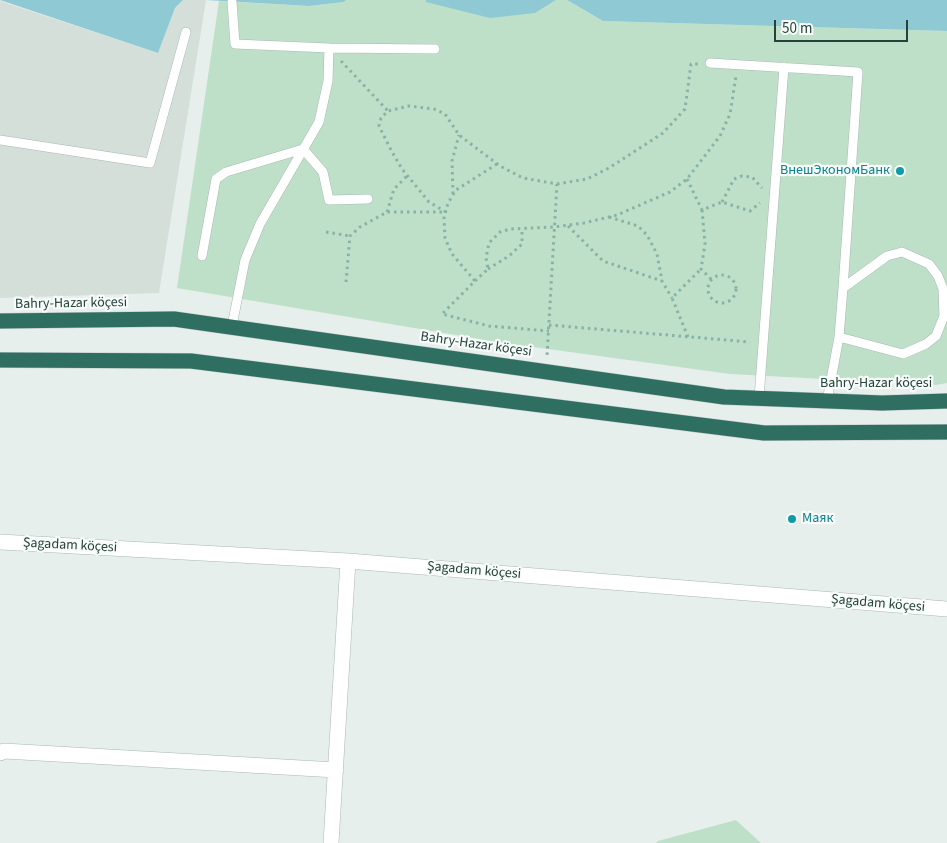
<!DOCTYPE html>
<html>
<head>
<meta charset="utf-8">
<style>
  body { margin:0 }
  #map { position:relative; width:947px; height:843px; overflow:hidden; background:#e6efeb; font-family:"Source Sans 3",sans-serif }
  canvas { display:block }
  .scale { position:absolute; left:774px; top:20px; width:134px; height:22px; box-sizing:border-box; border:2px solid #24423a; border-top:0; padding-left:6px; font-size:15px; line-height:18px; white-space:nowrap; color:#24423a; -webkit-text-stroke:4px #f7fbf9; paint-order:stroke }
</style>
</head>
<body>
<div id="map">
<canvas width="947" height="843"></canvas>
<div class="scale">50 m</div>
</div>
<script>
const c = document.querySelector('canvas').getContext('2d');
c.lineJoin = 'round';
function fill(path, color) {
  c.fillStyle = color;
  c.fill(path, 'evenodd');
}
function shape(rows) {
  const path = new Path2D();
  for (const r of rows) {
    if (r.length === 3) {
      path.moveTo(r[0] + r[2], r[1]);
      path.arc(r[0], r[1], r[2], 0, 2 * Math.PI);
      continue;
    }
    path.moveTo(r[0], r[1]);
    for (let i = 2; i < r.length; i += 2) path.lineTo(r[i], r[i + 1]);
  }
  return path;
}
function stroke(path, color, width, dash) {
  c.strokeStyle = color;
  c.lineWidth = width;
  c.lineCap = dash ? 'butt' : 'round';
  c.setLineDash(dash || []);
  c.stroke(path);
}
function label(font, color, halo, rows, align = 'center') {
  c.font = font + ' "Source Sans 3",sans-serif';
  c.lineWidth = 4.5;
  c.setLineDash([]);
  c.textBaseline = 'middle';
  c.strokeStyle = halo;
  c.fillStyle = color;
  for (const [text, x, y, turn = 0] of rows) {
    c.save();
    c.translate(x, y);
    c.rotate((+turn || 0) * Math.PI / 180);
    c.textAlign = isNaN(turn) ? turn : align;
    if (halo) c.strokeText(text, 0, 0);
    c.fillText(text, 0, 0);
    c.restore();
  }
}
fill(shape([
  [183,0,206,0,159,293,0,298,0,1,158,53,175,8]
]), '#d4dfda');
fill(shape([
  [346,0,426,0,426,2,535,13,556,0,567,0,603,21,947,31,947,383,936,385,730,374,497,342,177,288,219,1,309,6,344,2],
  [736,820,761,843,656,843,658,841]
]), '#bfe0c8');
fill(shape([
  [0,0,183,0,175,8,158,53],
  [206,0,346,0,344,2,309,6],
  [426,0,556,0,535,13,490,18,426,2],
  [567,0,947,0,947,31,603,21]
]), '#8ec9d4');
const lane = shape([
  [329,48,435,49],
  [710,63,858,72,843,288],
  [0,140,150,163,186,32],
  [202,256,216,179,226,172,303,149,323,172,329,200,368,199],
  [232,326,245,260,260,224,319,122,328,81,329,48,235,44,232,2],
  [759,398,784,67],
  [827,401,839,337,843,288,887,256,902,252,929,264,938,276,943,289,944,316,936,336,926,344,903,354,839,337]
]);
const street = shape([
  [0,542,348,561,947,609],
  [0,753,4,751,336,770],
  [331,843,348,561]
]);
const highway = shape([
  [0,321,174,319,724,397,882,403,947,401],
  [0,360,191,361,764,433,947,432]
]);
stroke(lane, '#a8b8b2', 10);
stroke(street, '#a8b8b2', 16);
stroke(highway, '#c2cac8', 16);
stroke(shape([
  [341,61,388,111],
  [497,164,456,190,448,203,444,218,445,238,452,254,475,281,442,314,489,326,549,331],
  [687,179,702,210,722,202,750,211,760,203],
  [557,184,587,179,609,168,663,133,685,109,691,64,699,64],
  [453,194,452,161,459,135],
  [722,202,734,179,742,176,752,177,762,188],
  [702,210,705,244,701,269,713,281],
  [387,212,394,189,407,176],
  [446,212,429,202,402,169,392,152,379,126,381,118,388,111,409,106,434,109,445,114,459,135,500,166,523,178,557,184,547,356],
  [609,217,638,226,647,235,657,254,662,281,672,298],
  [568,226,603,261,662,281],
  [326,232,350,236],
  [488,269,509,256,522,244,522,228],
  [722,289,14],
  [475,281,488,269,486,258,489,243,500,232,510,229,554,227,584,223,617,215,670,192,687,179,720,136,730,114,736,76],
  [346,282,350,236,360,227,387,212,443,212],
  [549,325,750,342],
  [688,337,672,298,701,269]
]), '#86b3a5', 3, [2.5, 4]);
stroke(lane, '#fff', 9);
stroke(street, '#fff', 15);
stroke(highway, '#2f6f62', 15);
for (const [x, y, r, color] of [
  [900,171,5,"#0f9aa8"],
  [792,519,5,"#0f9aa8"]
]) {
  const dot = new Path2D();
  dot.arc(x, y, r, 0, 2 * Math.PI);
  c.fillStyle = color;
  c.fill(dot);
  stroke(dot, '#f7fbf9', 2);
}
label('14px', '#0d838f', '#f7fbf9', [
  ["ВнешЭкономБанк",890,171],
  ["Маяк",802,519,"left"]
], 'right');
label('14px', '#24423a', '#f7fbf9', [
  ["Bahry-Hazar köçesi",71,304,-1],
  ["Bahry-Hazar köçesi",476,345,8],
  ["Bahry-Hazar köçesi",876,384],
  ["Şagadam köçesi",70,546,3],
  ["Şagadam köçesi",474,571,5],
  ["Şagadam köçesi",878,604,5]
]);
</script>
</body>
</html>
